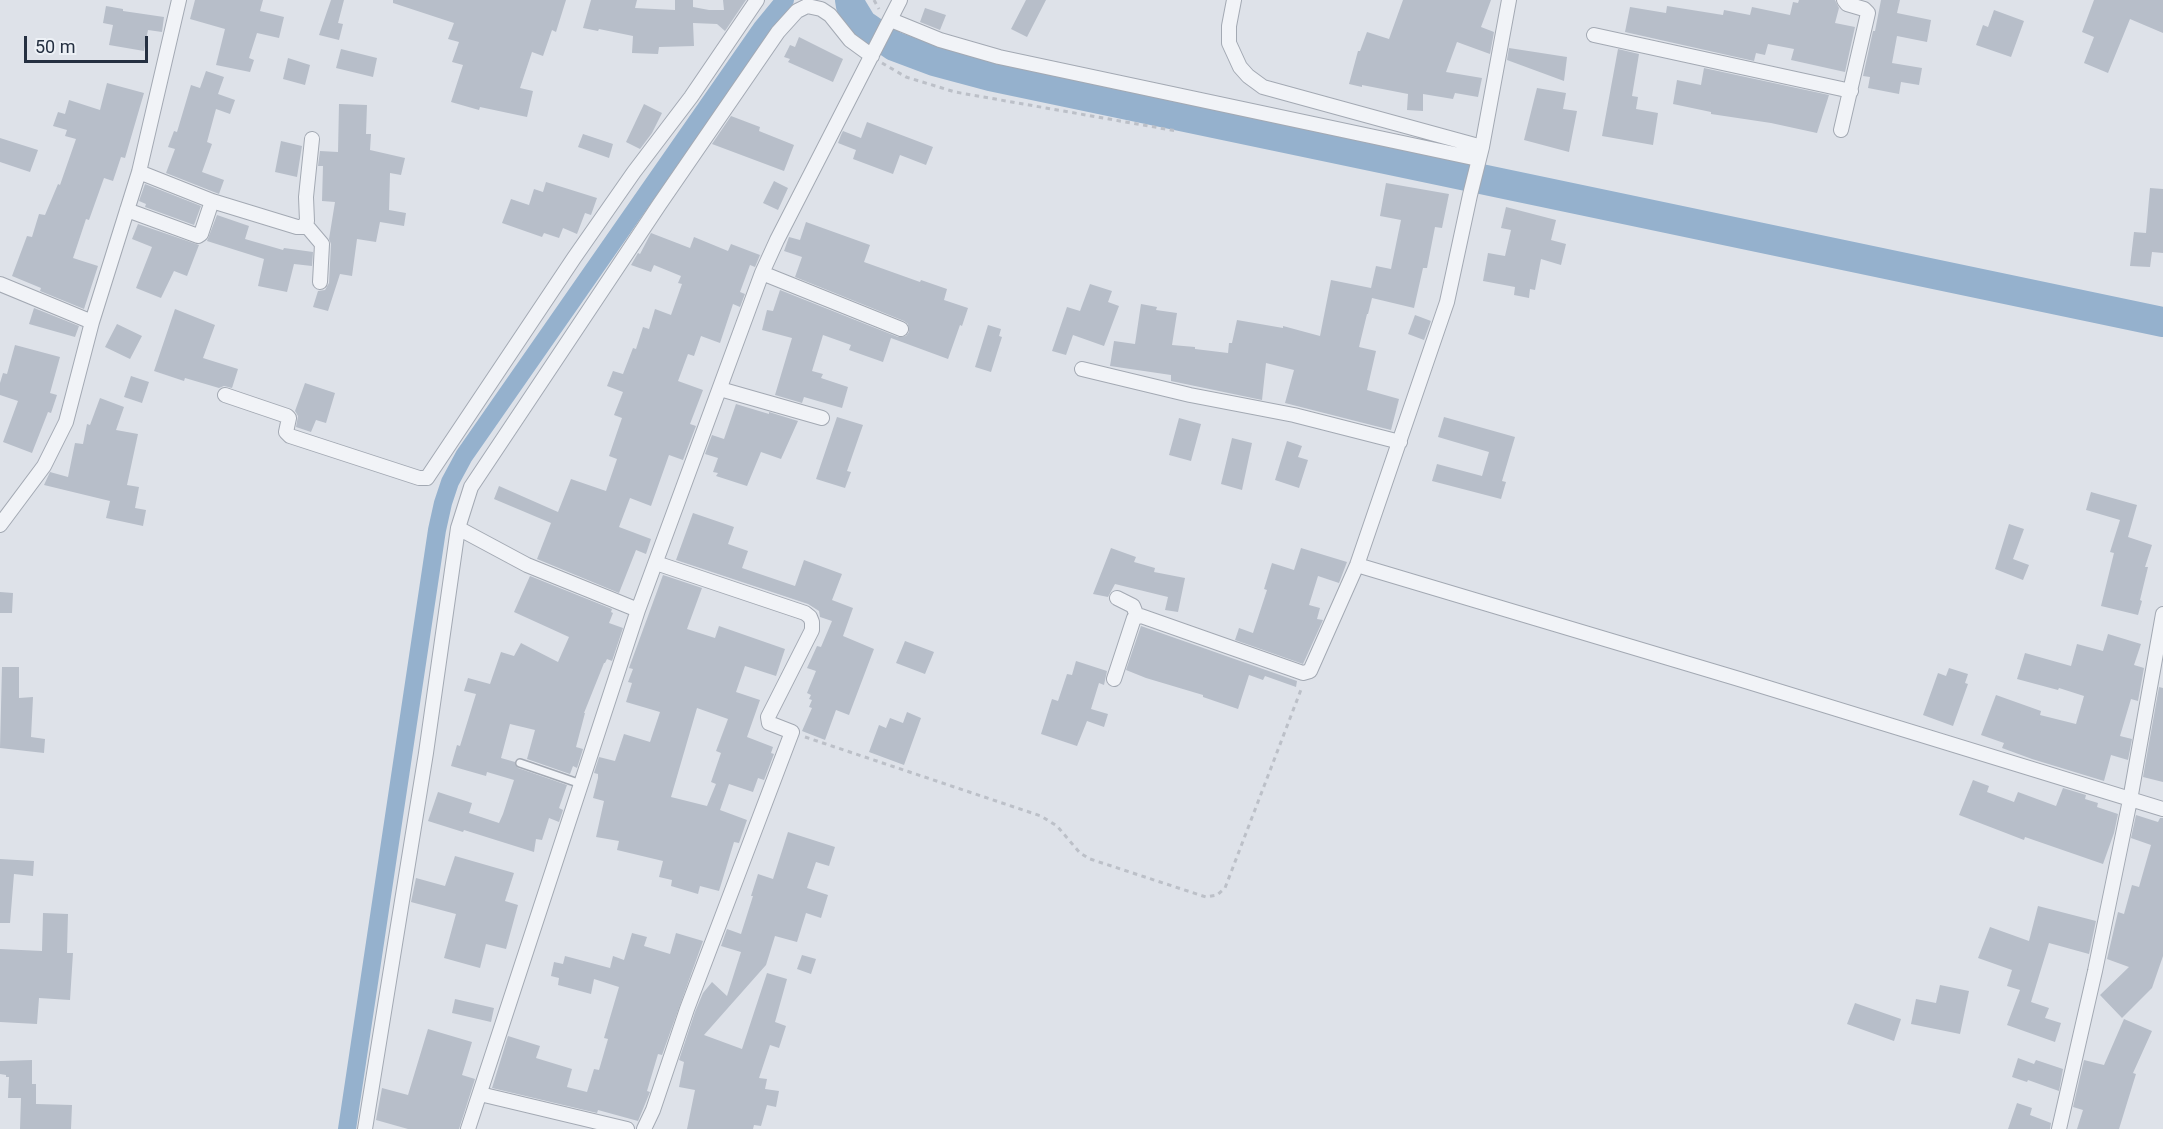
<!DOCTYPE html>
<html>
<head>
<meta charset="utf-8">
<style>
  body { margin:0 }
  #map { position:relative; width:2163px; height:1129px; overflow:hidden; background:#dee2e9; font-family:Roboto,sans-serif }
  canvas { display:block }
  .scale { position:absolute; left:24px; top:36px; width:124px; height:27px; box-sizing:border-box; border:3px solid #253041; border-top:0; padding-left:8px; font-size:18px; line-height:21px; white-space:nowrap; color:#253041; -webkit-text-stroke:4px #edf1f6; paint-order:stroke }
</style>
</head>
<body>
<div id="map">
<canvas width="2163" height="1129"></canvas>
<div class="scale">50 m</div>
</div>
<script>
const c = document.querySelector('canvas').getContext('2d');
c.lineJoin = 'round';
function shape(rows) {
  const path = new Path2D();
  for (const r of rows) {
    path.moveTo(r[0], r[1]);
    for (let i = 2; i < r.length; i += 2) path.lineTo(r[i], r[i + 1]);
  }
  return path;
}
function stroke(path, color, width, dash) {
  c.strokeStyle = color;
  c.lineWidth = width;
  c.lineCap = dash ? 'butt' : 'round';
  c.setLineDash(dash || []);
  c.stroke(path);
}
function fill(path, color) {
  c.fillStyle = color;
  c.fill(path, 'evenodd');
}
stroke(shape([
  [347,1129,437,530,443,503,450,482,464,456,762,28,785,0]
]), '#95b1cd', 18);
stroke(shape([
  [850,0,851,6,862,24,894,46,934,61,990,76,2163,322]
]), '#95b1cd', 30);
fill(shape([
  [195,0,263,0,260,11,284,17,279,38,257,33,249,58,254,60,250,72,216,65,225,29,190,19],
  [331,0,344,0,338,23,343,24,339,40,319,35],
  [393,0,566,0,556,32,552,30,543,56,532,52,520,88,533,91,527,117,480,107,479,110,451,102,463,65,452,62,459,42,448,39,454,23,393,3],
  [591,0,637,0,635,8,675,10,675,0,693,0,693,7,709,10,724,10,723,0,746,0,725,31,717,24,693,23,694,46,659,47,658,54,632,53,633,36,599,29,598,31,583,28],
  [1026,0,1046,0,1027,37,1011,29],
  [1403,0,1491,0,1481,27,1494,32,1490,54,1457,42,1446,72,1482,78,1478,97,1455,93,1453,99,1423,94,1423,111,1407,110,1408,94,1362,85,1362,87,1349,84,1358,51,1360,51,1367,32,1389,39],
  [1799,0,1835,0,1839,8,1835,23,1855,27,1845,72,1791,60,1794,49,1768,44,1765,55,1756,53,1754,61,1625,32,1630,7,1666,13,1667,6,1723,15,1724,10,1750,15,1752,7,1790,15,1793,2,1798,3],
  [1881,0,1900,0,1897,13,1931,20,1927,42,1897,36,1892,63,1922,68,1919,85,1901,82,1899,94,1868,88,1870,77,1863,76,1873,31,1875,31],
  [2094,0,2163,0,2163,33,2130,19,2108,73,2084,63,2094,37,2082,32],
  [106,6,123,9,123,11,164,17,162,32,148,30,144,51,109,45,113,25,103,23],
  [925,8,946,15,940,30,920,22],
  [1994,10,2024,21,2011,57,1976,45,1983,25,1988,27],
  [799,37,843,59,833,82,788,62,790,59,784,57,790,45,795,47],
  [1509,48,1567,57,1564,81,1507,60],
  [341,49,377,58,373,77,336,68],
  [1618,49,1639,54,1632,96,1638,97,1636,109,1658,113,1653,145,1602,136],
  [288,58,310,65,305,85,283,79],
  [1704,68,1829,95,1817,133,1771,123,1711,114,1711,112,1673,104,1677,80,1701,85],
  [206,71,224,77,218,94,235,100,230,114,216,109,207,142,212,144,202,172,224,180,219,194,166,173,175,149,168,147,174,131,177,132,191,85,200,88],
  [107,83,144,93,125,158,121,157,113,181,104,178,89,220,86,219,73,258,98,266,84,309,40,291,41,288,12,276,27,236,32,237,39,214,45,215,58,184,60,185,76,139,65,136,67,130,53,126,58,112,65,114,69,100,100,110],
  [1537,88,1566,93,1563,109,1577,111,1569,152,1524,140],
  [339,104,367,105,366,134,371,134,370,150,405,158,401,175,390,173,389,210,406,213,404,226,380,222,376,242,357,239,352,276,340,274,328,311,313,307,318,291,325,290,329,283,331,244,329,239,335,202,322,201,323,166,318,166,320,151,338,152],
  [644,104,662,113,652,133,640,149,626,142],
  [731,116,760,127,759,131,794,145,784,171,712,144],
  [867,122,933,147,926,165,900,155,893,174,853,159,856,150,838,143,841,135,843,131,861,138],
  [583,134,613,144,609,158,578,147],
  [0,138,38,150,30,172,0,162],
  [281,141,302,146,297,177,275,172],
  [774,181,788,188,778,210,763,203],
  [546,182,597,198,591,215,585,213,577,234,563,228,559,238,544,233,542,237,502,223,511,199,529,205,534,189,543,192],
  [1386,183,1449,194,1442,228,1435,227,1427,268,1423,268,1414,308,1372,298,1368,314,1367,314,1359,347,1376,351,1367,390,1399,399,1391,430,1285,403,1294,370,1266,363,1262,400,1171,381,1171,375,1110,366,1114,341,1135,344,1141,304,1157,307,1156,310,1177,313,1172,345,1195,347,1195,349,1228,353,1229,343,1232,343,1237,320,1283,328,1283,326,1320,336,1331,280,1371,288,1376,266,1391,269,1401,220,1380,216],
  [145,184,201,206,194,225,145,207,146,204,139,201],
  [2150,188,2163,189,2163,253,2152,252,2150,267,2130,266,2134,232,2146,233],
  [1506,207,1556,220,1551,240,1566,244,1561,265,1541,259,1535,290,1530,289,1529,298,1514,295,1515,287,1483,281,1488,253,1505,256,1511,230,1501,228],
  [217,215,249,226,245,239,283,250,284,248,313,252,312,266,294,264,287,292,258,286,264,259,207,241],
  [806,222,870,245,864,262,920,282,921,280,947,289,944,300,968,308,962,326,960,325,948,359,891,338,883,362,849,350,851,345,823,335,812,371,823,374,821,378,848,387,842,408,804,397,802,403,775,395,792,338,762,330,767,310,773,311,780,290,898,337,906,336,909,332,908,324,904,321,795,277,802,257,784,251,789,237,800,240],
  [138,224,199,245,187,276,174,271,161,298,136,288,152,247,132,239],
  [651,233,690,248,694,237,728,251,731,244,760,255,755,267,750,265,740,292,745,294,740,307,733,304,720,343,701,336,694,356,688,354,678,381,703,390,690,424,696,426,683,460,669,455,651,506,630,498,619,527,651,539,646,554,636,550,619,593,537,559,551,523,494,499,499,486,558,512,571,479,606,491,617,459,609,456,622,418,614,415,623,392,607,386,613,371,623,374,633,348,636,349,643,327,649,329,655,309,671,315,682,284,678,283,681,276,654,265,651,272,631,265,638,253,640,254],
  [1090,284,1112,291,1108,302,1119,306,1104,346,1073,335,1066,355,1052,351,1067,307,1080,311],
  [34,308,79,326,75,337,29,324],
  [175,309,215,325,203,358,238,369,232,388,224,386,219,388,185,378,184,381,154,371],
  [1415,315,1431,321,1424,340,1408,334],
  [117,324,142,336,130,359,105,347],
  [988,325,1001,329,999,336,1002,337,991,372,975,367],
  [15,345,60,357,50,393,57,395,51,413,48,412,32,453,3,442,18,401,0,395,0,383,3,373,7,374],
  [131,376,149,382,142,403,124,397],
  [305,383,335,393,326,423,316,420,311,432,296,427,298,416,295,411],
  [100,398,124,407,116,430,138,434,127,485,139,487,135,508,146,510,143,526,106,518,110,501,44,485,50,472,68,477,75,443,83,444,87,424,90,425],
  [736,404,769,414,769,412,798,421,781,459,761,452,747,486,716,476,718,473,713,472,718,458,705,454,712,435,724,439],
  [837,417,863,425,847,471,851,472,845,488,816,479],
  [1444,417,1515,437,1502,481,1506,482,1501,499,1432,481,1437,464,1482,476,1489,452,1438,437],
  [1179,418,1201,424,1191,461,1169,455],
  [1232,438,1252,443,1242,490,1221,484],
  [1287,441,1302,446,1298,457,1308,460,1299,488,1275,480],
  [2091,492,2137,505,2128,537,2152,545,2145,567,2148,567,2140,600,2142,601,2138,615,2101,606,2114,553,2110,552,2120,520,2086,510],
  [693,513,734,527,728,544,748,551,742,568,795,586,804,560,842,574,832,600,853,608,843,636,874,649,849,715,836,710,825,740,802,731,812,708,809,707,812,700,809,699,811,695,807,693,816,671,807,668,817,646,821,647,832,621,820,617,819,611,808,604,676,560],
  [2009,524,2024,529,2013,559,2029,565,2023,580,1995,569],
  [1111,548,1136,557,1134,562,1155,568,1154,572,1185,578,1178,612,1165,610,1168,597,1115,584,1108,597,1093,594],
  [1301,548,1347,562,1339,583,1318,576,1309,605,1320,608,1317,619,1323,620,1303,664,1235,640,1239,628,1253,633,1267,590,1264,589,1272,563,1294,570],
  [663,575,702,588,687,629,715,638,719,626,785,649,776,676,745,666,736,692,760,700,747,737,773,747,771,753,774,754,764,780,758,778,753,792,729,784,720,810,747,820,739,843,734,842,719,891,700,886,698,894,671,886,672,880,659,877,663,861,617,850,619,841,596,837,604,801,593,798,598,778,598,774,594,773,599,757,615,761,624,734,650,742,660,712,626,702,632,683,628,682,633,669,629,668],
  [697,708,728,719,716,751,721,753,711,782,716,784,707,806,671,797],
  [530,576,612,609,611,612,613,613,609,623,623,628,612,661,607,659,605,663,604,663,584,713,585,713,576,747,583,749,577,768,573,766,570,774,527,759,535,730,510,724,501,758,515,762,518,768,567,785,559,808,563,810,559,822,549,818,542,840,536,839,534,852,464,830,463,832,428,821,438,792,472,803,469,813,499,823,503,814,514,780,487,772,486,776,451,766,457,745,460,746,476,694,464,691,468,678,490,684,501,652,514,656,521,643,558,662,569,637,514,612],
  [0,592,13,593,12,613,0,613],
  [1141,626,1297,681,1296,687,1265,676,1263,680,1249,675,1238,709,1203,697,1203,695,1146,678,1126,670],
  [2108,634,2141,644,2134,665,2144,668,2138,701,2131,699,2120,736,2132,739,2128,760,2111,755,2104,781,2032,759,2002,748,2004,743,1981,735,1996,695,2041,711,2040,715,2076,724,2084,696,2059,688,2058,690,2017,679,2025,653,2071,666,2077,644,2103,651],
  [905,641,934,652,925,674,896,663],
  [1076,661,1107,671,1104,685,1099,683,1091,709,1108,714,1104,727,1087,721,1077,746,1041,734,1052,699,1058,701,1067,674,1072,675],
  [2,667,19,667,19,698,33,697,31,737,45,739,44,753,0,748],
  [1949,668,1968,674,1965,683,1968,684,1953,726,1923,715,1938,673,1946,676],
  [2159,687,2163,688,2163,782,2143,777],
  [907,712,921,718,904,765,869,752,879,725,886,728,890,718,903,723],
  [1973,780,1989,786,1987,792,2014,802,2018,792,2056,806,2063,788,2086,795,2085,799,2098,803,2097,807,2118,814,2114,833,2103,864,2025,837,2024,840,1959,815],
  [2136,815,2158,822,2160,818,2163,818,2163,956,2152,988,2122,1018,2100,995,2129,967,2107,959,2118,912,2124,914,2132,885,2139,887,2151,845,2131,838],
  [788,832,835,847,829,866,816,862,807,888,828,895,821,918,806,913,797,942,775,936,766,965,704,1035,742,1049,767,973,787,979,775,1022,786,1026,779,1048,770,1045,759,1078,767,1079,765,1089,779,1091,776,1107,767,1105,761,1126,754,1125,753,1129,687,1129,695,1090,679,1087,684,1062,679,1060,695,1012,703,993,712,982,727,996,741,952,721,946,727,929,741,934,753,896,751,896,758,874,773,879],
  [455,856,514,873,505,901,518,905,506,949,486,944,480,968,444,958,456,914,411,902,416,878,445,886],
  [0,859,34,861,33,876,14,874,10,923,0,923],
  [2038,906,2096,921,2089,954,2049,943,2031,1002,2049,1008,2045,1018,2061,1023,2055,1042,2007,1025,2020,990,2007,986,2012,970,1978,958,1990,927,2029,941],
  [43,913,68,914,67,953,73,953,70,1000,39,998,37,1024,0,1022,0,949,42,951],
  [632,933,647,937,644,946,670,954,676,933,703,941,662,1055,658,1054,647,1091,650,1092,638,1121,598,1110,597,1113,492,1088,508,1036,540,1046,536,1058,572,1069,567,1087,587,1092,594,1069,599,1070,608,1039,604,1038,619,987,594,979,591,994,558,985,559,978,551,976,554,962,563,964,565,956,610,968,613,956,624,960],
  [802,955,816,959,811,974,797,969],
  [1940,985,1969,991,1960,1034,1911,1024,1916,999,1936,1003],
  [455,999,494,1008,491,1022,452,1013],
  [1855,1003,1901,1019,1894,1041,1847,1024],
  [2124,1019,2152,1031,2133,1073,2136,1074,2119,1129,2077,1129,2083,1110,2073,1107,2084,1060,2104,1065],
  [428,1029,472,1042,462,1075,475,1079,459,1129,408,1129,376,1120,382,1088,408,1095],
  [2018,1058,2034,1064,2036,1060,2063,1069,2059,1091,2028,1080,2027,1082,2012,1077],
  [32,1060,32,1084,36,1084,36,1104,72,1105,71,1129,20,1129,21,1098,8,1098,9,1077,6,1077,6,1075,0,1074,0,1061],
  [2017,1103,2032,1108,2030,1115,2051,1123,2050,1129,2008,1129]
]), '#b7bec9');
const lane = shape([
  [520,763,581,784]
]);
const street = shape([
  [1234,0,1229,26,1229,43,1240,67,1248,76,1263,87,1482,147],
  [891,20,940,40,999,57,1478,159],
  [1594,35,1851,91],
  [1841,130,1868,13,1864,9,1847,4,1844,0],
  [139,172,212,201,297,227,303,227,307,221,306,197,312,139],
  [127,210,198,236,201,234,212,201],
  [305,224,322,244,320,282],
  [762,273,901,329],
  [0,284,92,322],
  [1082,369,1190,395,1294,415,1400,442],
  [720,389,822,418],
  [225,395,287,416,289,418,286,432,290,436,419,478,427,478,574,258,634,172,691,97,757,0],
  [0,525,44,466,66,422,92,322,139,172,179,0],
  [458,528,527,565,638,610],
  [1357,565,1739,679,2163,809],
  [1117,598,1133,606,1137,616],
  [1114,679,1134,618,1141,616,1303,673,1310,671,1357,565,1447,302,1470,195,1482,147,1509,0],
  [480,1094,627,1129],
  [365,1129,426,753,458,528,471,487,659,205,778,32,797,11,807,6,821,9,830,15,850,40,872,56],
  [468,1129,638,610,762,273,777,240,900,0],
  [644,1129,653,1110,687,1009,792,732,769,723,768,717,812,630,812,622,810,617,805,613,656,563],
  [2059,1129,2095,971,2130,800,2163,614]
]);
stroke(lane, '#a3a9b3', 10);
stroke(street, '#a3a9b3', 16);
stroke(shape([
  [874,0,879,9],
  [882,63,906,77,955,92,1177,131],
  [805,737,1041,816,1057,826,1080,853,1090,859,1206,897,1217,895,1225,888,1302,687]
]), '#bcc0c8', 3, [4.5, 4.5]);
stroke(lane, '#f1f3f7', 7);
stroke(street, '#f1f3f7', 14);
</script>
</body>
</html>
